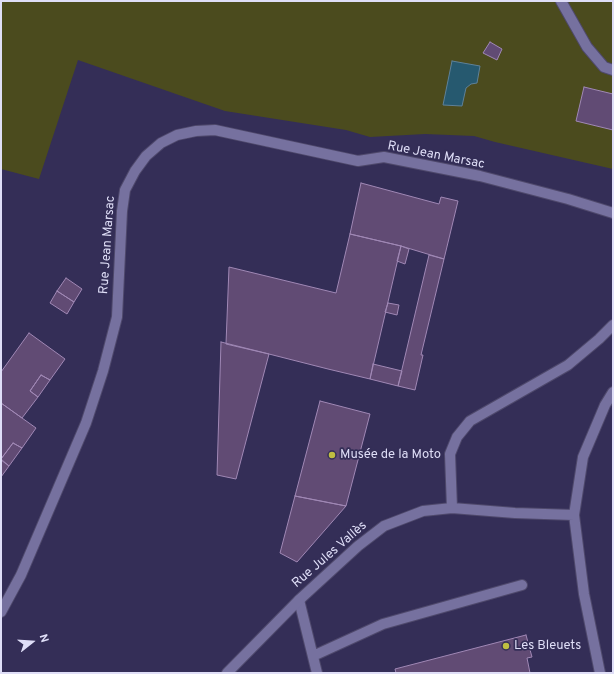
<!DOCTYPE html>
<html>
<head>
<meta charset="utf-8">
<style>
  body { margin:0 }
  #map { position:relative; width:614px; height:674px; overflow:hidden; background:#342e57; font-family:Overpass,sans-serif }
  canvas { display:block }
  .frame { position:absolute; inset:0; border:2px solid #dfdef7; pointer-events:none }
  .north { position:absolute; left:12px; top:622px; width:40px; height:40px; -webkit-text-stroke:3px #342e57; paint-order:stroke; rotate:73deg; font-size:11px; font-weight:700; line-height:16px; text-align:center; color:#dfdef7 }
  .north::after { content:''; display:block; margin:auto; width:14px; height:18px; background:#dfdef7; clip-path:polygon(50% 0,100% 100%,50% 72%,0 100%) }
</style>
</head>
<body>
<div id="map">
<canvas width="614" height="674"></canvas>
<div class="frame"></div>
<div class="north">N</div>
</div>
<script>
const c = document.querySelector('canvas').getContext('2d');
c.lineJoin = 'round';
function fill(path, color) {
  c.fillStyle = color;
  c.fill(path, 'evenodd');
}
function shape(rows) {
  const path = new Path2D();
  for (const r of rows) {
    path.moveTo(r[0], r[1]);
    for (let i = 2; i < r.length; i += 2) path.lineTo(r[i], r[i + 1]);
  }
  return path;
}
function stroke(path, color, width, dash) {
  c.strokeStyle = color;
  c.lineWidth = width;
  c.lineCap = dash ? 'butt' : 'round';
  c.setLineDash(dash || []);
  c.stroke(path);
}
function label(font, color, halo, rows, align = 'center') {
  c.font = font + ' Overpass,sans-serif';
  c.lineWidth = 3.5;
  c.setLineDash([]);
  c.textBaseline = 'middle';
  c.strokeStyle = halo;
  c.fillStyle = color;
  for (const [text, x, y, turn = 0] of rows) {
    c.save();
    c.translate(x, y);
    c.rotate((+turn || 0) * Math.PI / 180);
    c.textAlign = isNaN(turn) ? turn : align;
    if (halo) c.strokeText(text, 0, 0);
    c.fillText(text, 0, 0);
    c.restore();
  }
}
fill(shape([
  [1,1,613,1,613,169,495,142,474,136,425,134,370,137,346,130,225,111,78,60,39,179,1,169]
]), '#4b4b1e');
const water = shape([
  [452,61,480,66,477,83,471,84,466,88,462,106,443,105,452,61]
]);
fill(water, '#26596f');
stroke(water, '#5e8198', 1);
const building = shape([
  [490,42,502,49,497,60,483,53,490,42],
  [584,87,613,94,613,130,576,121,584,87],
  [361,183,439,204,441,197,458,201,444,259,401,246,350,234,361,183],
  [350,234,401,246,370,379,328,369,269,354,226,344,229,267,336,293,350,234],
  [401,246,409,249,405,264,397,261,401,246],
  [429,255,444,259,421,355,423,355,415,390,398,386,429,255],
  [66,278,82,289,74,302,57,291,66,278],
  [57,291,74,302,67,314,50,303,57,291],
  [388,303,399,305,397,315,385,312,388,303],
  [29,333,65,359,50,380,41,375,30,391,38,397,22,418,1,403,1,372,29,333],
  [221,342,269,354,236,479,217,475,221,342],
  [373,364,402,371,398,386,370,379,373,364],
  [41,375,50,380,38,397,30,391,41,375],
  [320,401,370,414,346,506,295,496,320,401],
  [1,403,36,428,22,448,13,443,1,459,1,403],
  [13,443,22,448,9,466,1,459,13,443],
  [1,460,9,466,1,477,1,460],
  [295,496,346,506,297,562,280,553,295,496],
  [526,635,532,657,527,658,530,673,396,673,395,669,526,635]
]);
fill(building, '#614b74');
stroke(building, '#a088b5', 1);
const service = shape([
  [561,1,587,47,604,67,613,70],
  [299,600,317,673],
  [313,656,383,624,522,585]
]);
const minor = shape([
  [452,508,450,454,457,437,470,421,568,365,599,339,613,325],
  [1,612,21,575,86,423,103,371,117,317,122,211,125,190,135,171,146,156,161,143,177,135,196,131,215,130,358,161,384,157,480,176,568,199,613,213],
  [227,673,299,600,358,546,384,526,423,511,452,508,515,513,574,515],
  [600,673,584,594,574,515,583,457,605,405,613,392]
]);
stroke(service, '#4f496c', 12);
stroke(minor, '#4f496c', 12);
stroke(service, '#76719f', 10);
stroke(minor, '#76719f', 10);
for (const [x, y, r, color] of [
  [332,455,4,"#c0be41"],
  [506,646,4,"#c0be41"]
]) {
  const dot = new Path2D();
  dot.arc(x, y, r, 0, 2 * Math.PI);
  c.fillStyle = color;
  c.fill(dot);
  stroke(dot, '#342e57', 1.5);
}
label('13px', '#dfdef7', '#342e57', [
  ["Rue Jean Marsac",436,156,11],
  ["Rue Jean Marsac",108,245,-86],
  ["Rue Jules Vallès",330,555,-41]
]);
label('13px', '#dfdef7', '#342e57', [
  ["Musée de la Moto",340,455],
  ["Les Bleuets",514,646]
], 'left');
</script>
</body>
</html>
